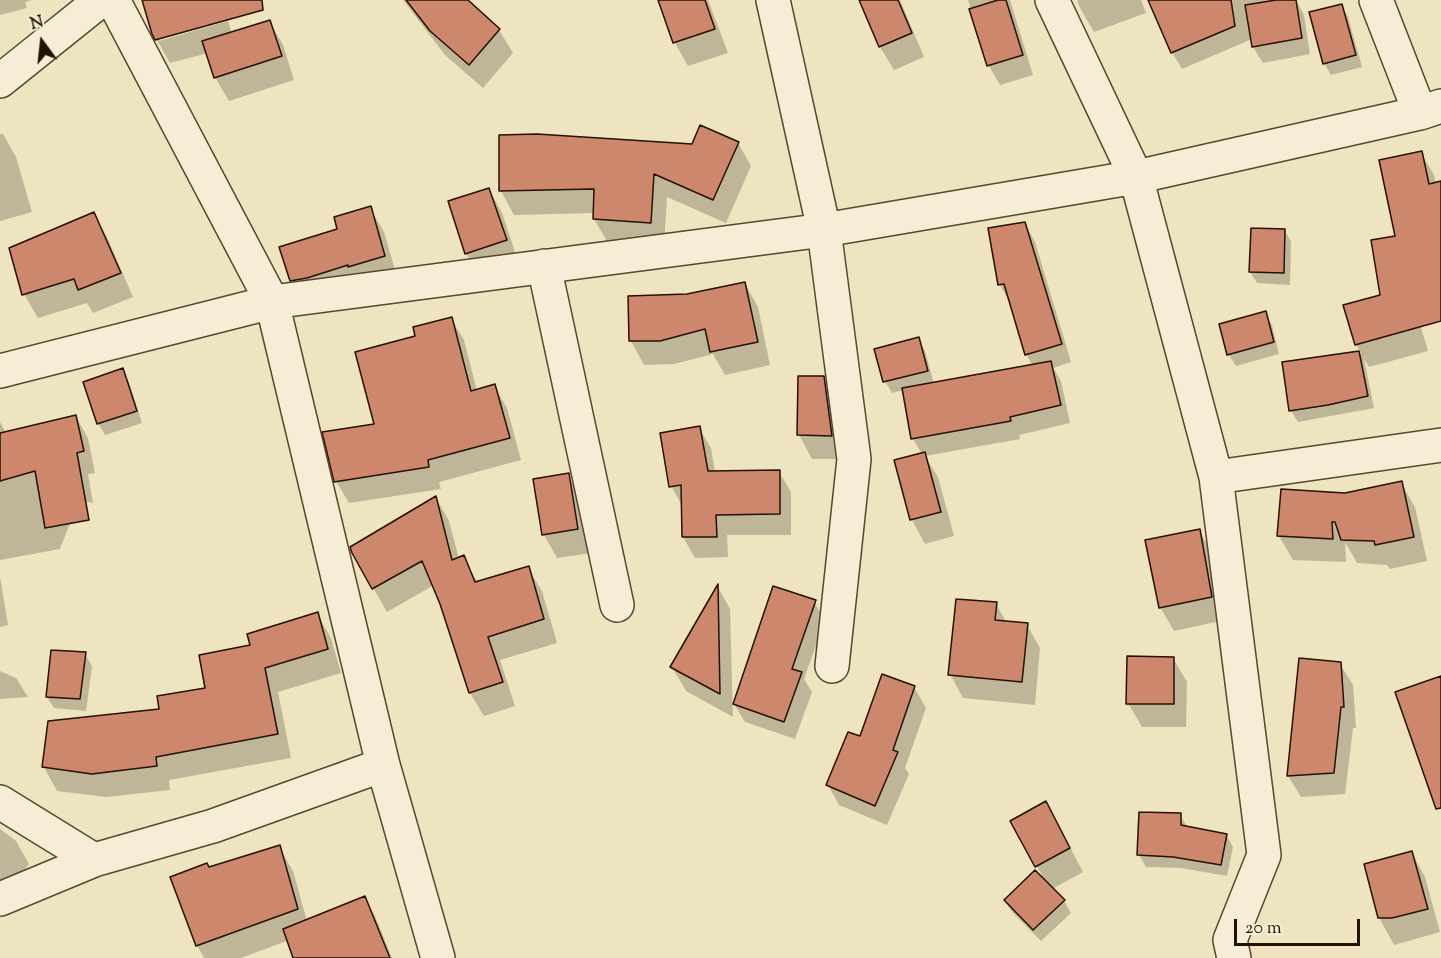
<!DOCTYPE html>
<html>
<head>
<meta charset="utf-8">
<style>
  body { margin:0 }
  #map { position:relative; width:1441px; height:958px; overflow:hidden; background:#efe4c0; font-family:"Sorts Mill Goudy",serif }
  canvas { display:block }
  .north { position:absolute; left:12px; top:12px; width:60px; height:60px; -webkit-text-stroke:4px #f5edd6; paint-order:stroke; rotate:345deg; font-size:16px; font-weight:700; line-height:24px; text-align:center; color:#251100 }
  .north::after { content:''; display:block; margin:auto; width:21px; height:27px; background:#251100; clip-path:polygon(50% 0,100% 100%,50% 72%,0 100%) }
  .scale { position:absolute; left:1234px; top:919px; width:126px; height:27px; box-sizing:border-box; border:3px solid #251100; border-top:0; padding-left:8px; font-size:18px; line-height:21px; white-space:nowrap; color:#251100; -webkit-text-stroke:4px #f5edd6; paint-order:stroke }
</style>
</head>
<body>
<div id="map">
<canvas width="1441" height="958"></canvas>
<div class="north">N</div>
<div class="scale">20 m</div>
</div>
<script>
const c = document.querySelector('canvas').getContext('2d');
c.lineJoin = 'round';
function fill(path, color) {
  c.fillStyle = color;
  c.fill(path, 'evenodd');
}
function shape(rows) {
  const path = new Path2D();
  for (const r of rows) {
    path.moveTo(r[0], r[1]);
    for (let i = 2; i < r.length; i += 2) path.lineTo(r[i], r[i + 1]);
  }
  return path;
}
function stroke(path, color, width, dash) {
  c.strokeStyle = color;
  c.lineWidth = width;
  c.lineCap = dash ? 'butt' : 'round';
  c.setLineDash(dash || []);
  c.stroke(path);
}
fill(shape([
  [0,0,33,0,25,2,27,8,0,15],
  [144,0,222,0,159,38,159,41,228,21,232,34,270,22,283,45,294,80,229,101,215,77,208,53,170,63,153,33],
  [403,0,465,0,499,30,513,53,483,88,445,55],
  [660,0,708,0,728,53,688,66,675,43],
  [860,0,900,0,924,57,894,70,880,47],
  [968,0,1010,0,1033,75,1000,85,989,66],
  [1077,0,1141,0,1146,13,1094,32,1080,8],
  [1187,0,1296,0,1304,15,1310,54,1263,63,1253,47,1252,39,1182,69,1172,52],
  [1341,5,1348,17,1362,67,1331,75,1324,63],
  [0,134,3,134,16,157,32,212,0,221],
  [500,136,693,145,738,143,751,166,726,223,667,197,664,246,608,243,594,219,595,213,514,215,501,191],
  [1421,153,1434,175,1436,184,1441,183,1441,314,1418,318,1428,351,1369,367,1364,359,1374,408,1298,422,1291,411,1284,363,1361,353,1356,345,1345,306,1382,296],
  [489,189,502,213,519,264,480,277,466,253],
  [370,208,384,232,398,280,305,304,292,280,339,230],
  [94,214,107,237,133,297,93,313,87,303,38,318,24,294],
  [1025,223,1035,242,1071,362,1053,368,1061,381,1070,423,1019,435,1020,439,925,456,938,477,954,536,925,544,912,520,895,461,922,454,913,439,904,390,892,393,885,381,918,339,925,351,934,384,1033,366,1026,354,1010,303,1000,285],
  [1285,231,1291,242,1290,285,1257,283,1250,272],
  [745,284,758,307,770,365,725,375,713,354,674,364,644,365,631,341,688,295],
  [1265,313,1272,325,1279,354,1236,366,1229,355,1221,325],
  [451,318,464,340,477,391,494,386,507,408,521,460,439,482,441,489,349,503,336,481],
  [122,370,129,382,142,423,105,435,98,423],
  [823,377,837,401,845,459,812,459,799,435],
  [76,417,88,438,95,473,88,474,93,503,79,500,60,549,0,560,0,422,6,433],
  [699,428,711,448,715,472,779,472,791,492,791,535,727,535,728,557,695,558,683,537,683,507,671,486],
  [568,475,582,499,591,553,557,558,544,535],
  [1401,483,1415,507,1427,561,1390,569,1387,565,1357,563,1345,542,1346,562,1293,560,1279,536,1345,495],
  [436,498,449,521,459,559,463,557,478,583,528,568,542,591,557,643,500,660,515,706,484,716,470,693,441,603,434,585,387,612,353,553],
  [1199,531,1213,554,1225,620,1174,631,1160,607],
  [0,577,8,625,0,627],
  [718,587,730,609,733,717,686,691,672,667],
  [814,602,825,620,804,679,812,692,795,739,745,722,734,704],
  [996,604,1007,623,1027,625,1040,648,1035,705,963,698,950,674],
  [317,614,331,638,341,673,278,692,291,758,169,780,170,790,106,797,57,791,44,767,207,689,252,646],
  [85,654,92,666,86,711,54,708,47,697],
  [1173,658,1187,682,1186,727,1142,727,1128,703],
  [1301,660,1340,664,1353,685,1356,728,1353,728,1345,794,1301,797,1288,776],
  [0,671,16,678,28,697,0,699],
  [914,687,926,708,905,768,909,774,887,825,839,805,828,785,861,738],
  [1180,815,1188,828,1226,835,1233,847,1227,876,1181,868,1146,867,1139,855],
  [1012,821,1059,826,1083,872,1052,889,1064,901,1071,913,1041,941,1012,912,1005,901,1044,879],
  [0,829,16,841,29,864,3,899,0,896],
  [279,847,293,871,307,921,364,898,375,916,392,958,295,958,289,940,241,958,204,958,197,945,208,868],
  [1412,853,1425,877,1440,932,1394,945,1381,921,1366,865]
]), '#0003');
const building = shape([
  [142,0,262,0,263,10,155,40,152,34,142,0],
  [406,0,468,0,500,29,469,65,430,31,406,0],
  [658,0,705,0,715,29,673,43,658,0],
  [859,0,898,0,912,33,879,47,859,0],
  [998,0,1006,0,1023,55,987,66,969,9,998,0],
  [1148,0,1231,0,1235,26,1171,53,1148,0],
  [1276,0,1296,0,1302,38,1252,47,1245,5,1276,0],
  [1342,4,1356,55,1323,64,1309,12,1342,4],
  [270,20,282,56,214,78,202,41,270,20],
  [700,125,739,142,713,200,654,174,651,223,593,219,594,189,499,191,499,135,537,134,692,144,700,125],
  [1422,151,1429,184,1441,181,1441,321,1355,345,1343,305,1380,295,1371,240,1395,236,1379,160,1422,151],
  [489,188,507,240,465,254,448,201,489,188],
  [371,206,385,256,348,267,348,265,307,278,290,281,279,247,337,229,334,217,371,206],
  [94,212,121,273,78,290,74,279,22,295,9,248,94,212],
  [1025,222,1062,344,1025,355,1004,284,998,285,988,228,1025,222],
  [1251,228,1285,229,1284,273,1249,272,1251,228],
  [745,282,758,342,710,352,705,329,660,341,629,341,628,296,687,294,745,282],
  [1266,311,1274,342,1227,355,1219,324,1266,311],
  [452,317,471,391,495,384,510,438,428,460,429,467,334,482,322,432,374,424,355,352,415,336,413,327,452,317],
  [919,337,928,371,883,382,874,349,919,337],
  [1359,351,1368,396,1328,405,1289,411,1282,362,1359,351],
  [1051,361,1061,405,1010,417,1011,421,911,439,902,388,1051,361],
  [123,368,137,411,97,424,83,382,123,368],
  [798,376,824,376,832,436,797,435,798,376],
  [76,415,84,451,77,453,89,520,45,528,35,471,0,481,0,433,76,415],
  [700,426,708,471,780,470,780,514,716,515,717,537,682,537,681,485,669,487,660,433,700,426],
  [925,452,941,512,910,520,894,460,925,452],
  [569,473,578,529,542,535,533,479,569,473],
  [1402,481,1414,537,1375,545,1374,541,1341,540,1335,522,1332,522,1333,539,1277,536,1281,489,1345,493,1402,481],
  [436,496,452,560,464,555,475,582,529,566,544,619,488,637,503,682,469,693,440,604,422,561,372,589,352,553,350,547,436,496],
  [1200,529,1212,597,1159,608,1145,540,1200,529],
  [718,584,720,694,670,667,718,584],
  [773,586,816,600,792,669,802,672,784,722,733,704,773,586],
  [956,599,997,602,995,620,1028,623,1022,682,948,675,956,599],
  [318,612,328,649,265,668,278,734,156,757,157,766,92,774,42,767,48,721,159,709,157,696,205,688,199,655,250,645,247,634,318,612],
  [51,650,86,652,80,699,46,697,51,650],
  [1127,656,1174,657,1174,704,1126,704,1127,656],
  [1299,658,1341,662,1344,707,1341,707,1334,773,1287,776,1299,658],
  [882,674,915,686,893,750,898,752,875,806,826,785,848,732,860,736,882,674],
  [1441,676,1441,808,1436,809,1395,692,1441,676],
  [1046,801,1070,848,1035,867,1010,821,1046,801],
  [1139,812,1181,813,1181,825,1227,834,1221,865,1173,857,1137,855,1139,812],
  [280,845,298,909,196,946,170,877,207,863,209,867,280,845],
  [1412,851,1428,909,1392,918,1378,918,1364,864,1412,851],
  [1035,870,1065,900,1033,930,1004,900,1035,870],
  [365,896,390,958,293,958,283,929,365,896]
]);
fill(building, '#cc876d');
stroke(building, '#251100', 1.5);
const minor = shape([
  [113,0,272,302,383,765,438,958],
  [773,0,824,230,854,459,832,666],
  [1052,0,1136,177,1216,477,1264,855,1230,940,1234,958],
  [1376,0,1420,113],
  [0,81,101,0],
  [544,266,617,605],
  [0,371,272,302,824,230,1136,177,1420,113,1441,106],
  [1216,477,1441,445],
  [0,802,94,860],
  [0,899,94,860,213,826,383,765]
]);
stroke(minor, '#584630', 36);
stroke(minor, '#f5edd6', 33);
</script>
</body>
</html>
